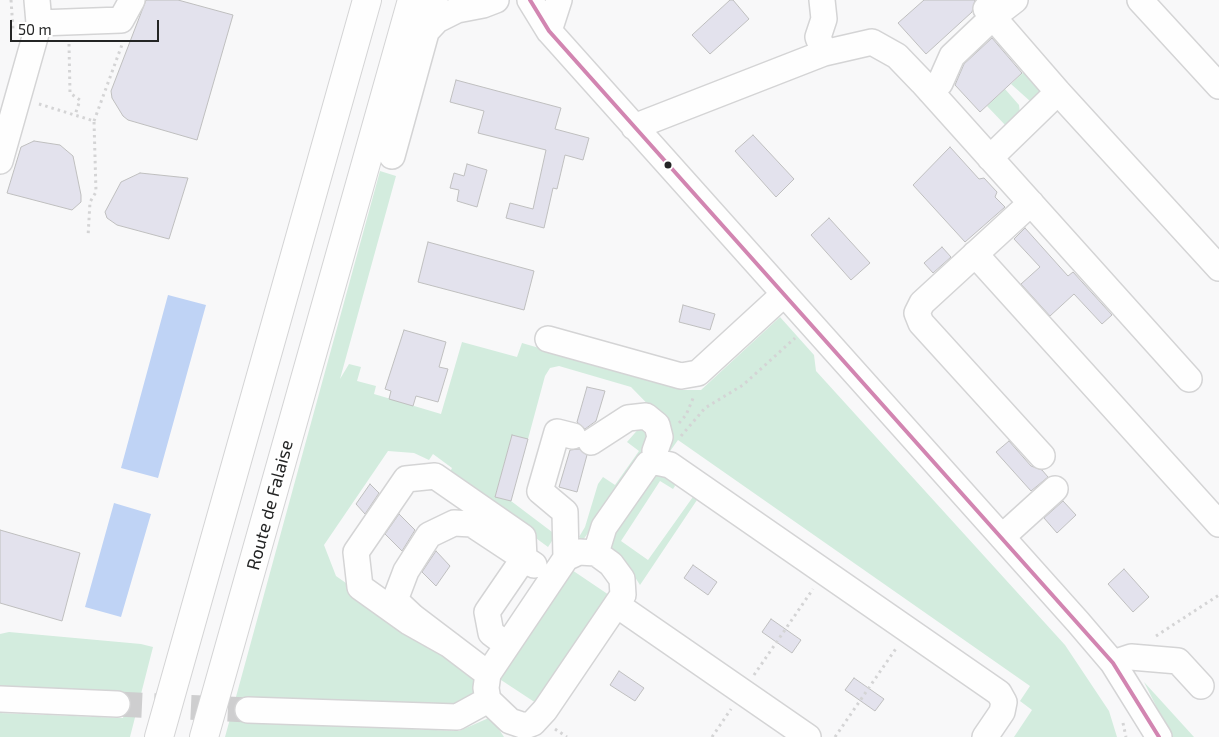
<!DOCTYPE html>
<html>
<head>
<meta charset="utf-8">
<style>
  body { margin:0 }
  #map { position:relative; width:1219px; height:737px; overflow:hidden; background:#f8f8f9; font-family:"Exo 2",sans-serif }
  canvas { display:block }
  .scale { position:absolute; left:10px; top:20px; width:149px; height:22px; box-sizing:border-box; border:2px solid #242525; border-top:0; padding-left:6px; font-size:15px; line-height:18px; white-space:nowrap; color:#242525; -webkit-text-stroke:4px #fff; paint-order:stroke }
</style>
</head>
<body>
<div id="map">
<canvas width="1219" height="737"></canvas>
<div class="scale">50 m</div>
</div>
<script>
const c = document.querySelector('canvas').getContext('2d');
c.lineJoin = 'round';
function fill(path, color) {
  c.fillStyle = color;
  c.fill(path, 'evenodd');
}
function shape(rows) {
  const path = new Path2D();
  for (const r of rows) {
    path.moveTo(r[0], r[1]);
    for (let i = 2; i < r.length; i += 2) path.lineTo(r[i], r[i + 1]);
  }
  return path;
}
function stroke(path, color, width, dash) {
  c.strokeStyle = color;
  c.lineWidth = width;
  c.lineCap = dash ? 'butt' : 'round';
  c.setLineDash(dash || []);
  c.stroke(path);
}
function label(font, color, halo, rows, align = 'center') {
  c.font = font + ' "Exo 2",sans-serif';
  c.lineWidth = 4.5;
  c.setLineDash([]);
  c.textBaseline = 'middle';
  c.strokeStyle = halo;
  c.fillStyle = color;
  for (const [text, x, y, turn = 0] of rows) {
    c.save();
    c.translate(x, y);
    c.rotate((+turn || 0) * Math.PI / 180);
    c.textAlign = isNaN(turn) ? turn : align;
    if (halo) c.strokeText(text, 0, 0);
    c.fillText(text, 0, 0);
    c.restore();
  }
}
fill(shape([
  [1028,68,1045,91,1031,102,1011,84],
  [1005,89,1019,105,1020,113,1007,127,987,106],
  [380,171,396,176,340,379,349,364,361,367,357,381,376,386,374,394,441,414,462,342,517,357,522,343,683,390,701,390,780,317,814,355,816,371,1065,645,1109,711,1117,737,1014,737,1032,710,1020,701,1030,686,678,440,668,454,671,428,631,387,559,366,550,368,545,376,528,439,512,435,495,497,511,501,556,535,548,547,449,474,452,468,433,454,429,460,414,453,388,451,324,545,336,576,482,679,474,694,456,707,244,700,246,722,459,731,491,717,504,737,225,737],
  [641,426,655,438,583,540,579,537,585,527,598,484,603,477,615,485,639,451,627,442],
  [660,470,672,479,675,486,673,489,660,481,621,541,648,560,695,494,699,497,640,585,631,571,608,549,609,539,652,474],
  [572,570,609,595,536,703,498,678],
  [9,632,141,644,153,647,130,737,0,737,0,713,123,718,124,713,124,693,0,689,0,634],
  [1144,682,1194,737,1164,737,1156,706]
]), '#d3ecde');
fill(shape([
  [168,295,206,305,158,478,121,468],
  [114,503,151,514,121,617,85,607]
]), '#bfd3f5');
const building = shape([
  [146,0,178,0,233,15,197,140,128,120,123,116,112,98,111,91,146,0],
  [730,0,733,0,749,19,710,54,692,35,730,0],
  [924,0,975,0,972,12,926,54,898,23,924,0],
  [992,38,1022,73,980,112,955,85,964,64,992,38],
  [456,80,561,108,555,129,589,138,583,160,565,155,557,189,553,188,544,228,506,218,510,203,533,209,546,150,478,133,484,111,450,102,456,80],
  [753,135,794,179,776,197,735,151,753,135],
  [34,141,60,145,73,156,81,195,81,202,72,210,7,193,21,147,34,141],
  [950,147,979,179,984,178,997,192,995,197,1005,207,965,242,913,185,950,147],
  [467,164,487,170,477,207,457,201,459,190,450,188,454,173,464,176,467,164],
  [140,173,188,178,169,239,117,225,107,218,105,212,121,182,140,173],
  [829,218,870,263,851,280,811,235,829,218],
  [1025,228,1068,276,1073,272,1112,315,1102,324,1074,294,1050,316,1021,284,1040,267,1014,239,1025,228],
  [428,242,534,271,524,310,418,282,428,242],
  [942,247,951,257,933,273,924,263,942,247],
  [683,305,715,314,710,330,679,322,683,305],
  [404,330,446,342,439,367,448,369,438,402,416,396,413,406,389,399,391,391,385,389,404,330],
  [587,387,605,391,596,421,585,429,577,422,587,387],
  [512,435,528,439,511,501,495,497,512,435],
  [1009,441,1031,466,1042,470,1048,477,1031,491,996,452,1009,441],
  [579,449,587,455,577,492,559,487,570,450,579,449],
  [370,484,379,493,365,514,356,504,370,484],
  [1063,501,1076,515,1057,533,1044,518,1063,501],
  [399,514,415,530,402,551,385,534,399,514],
  [0,530,80,553,62,621,0,603,0,530],
  [436,551,450,566,436,586,422,572,436,551],
  [693,565,717,582,708,595,684,578,693,565],
  [1124,569,1149,597,1133,612,1108,584,1124,569],
  [771,619,801,640,792,653,762,632,771,619],
  [619,671,644,688,635,701,610,685,619,671],
  [854,678,884,699,875,711,845,690,854,678]
]);
fill(building, '#e3e2ed');
stroke(building, '#bfbfbf', 1);
stroke(shape([
  [117,704,248,710]
]), '#cececf', 25, [25, 12]);
const minor = shape([
  [530,0,549,31,1078,622,1113,663,1159,737],
  [822,0,824,19,818,37,824,53],
  [1140,0,1219,86],
  [986,9,1058,92,1219,268],
  [39,23,121,20,132,0],
  [549,31,559,0],
  [424,34,437,20,457,10,483,5,496,0],
  [930,91,940,83,952,56,993,17,1015,0],
  [634,127,824,53,872,42,897,56,922,82,1189,379],
  [392,156,435,0],
  [990,158,1058,92],
  [0,161,39,23,37,0],
  [1031,203,922,303,917,313,921,323,1042,456],
  [975,254,1219,524],
  [548,339,681,376,698,373,784,294],
  [591,442,628,418,646,416,657,425,660,437,655,451,656,462],
  [1002,537,1055,489],
  [579,552,596,553,611,564,622,579,623,595,545,710,533,723,525,726,510,721,488,700,486,688,488,674,566,558,579,552],
  [596,553,604,527,648,464,656,462,670,465,999,693,1004,702,1002,712,985,737],
  [566,558,565,512,540,491,557,432,573,436],
  [617,605,808,737],
  [450,645,409,622,360,587,356,552,406,479,435,476,523,537,524,558,487,612,491,633,507,645],
  [1113,663,1131,657,1178,661,1201,686],
  [488,674,413,617,395,600,406,571,429,535,454,523,472,524,534,565],
  [0,699,117,704],
  [248,710,457,717,488,700]
]);
const highway = shape([
  [159,737,367,0],
  [204,737,412,0]
]);
stroke(minor, '#d4d4d5', 28);
stroke(highway, '#d4d4d5', 30);
stroke(shape([
  [11,0,13,29],
  [69,44,70,93,80,100,75,115],
  [39,104,94,121,96,192,90,202,88,237],
  [94,121,123,42],
  [679,423,686,415,694,396],
  [681,436,705,408,743,385,795,338],
  [1156,636,1219,595],
  [754,675,813,589],
  [1123,723,1126,737],
  [555,729,567,737],
  [712,737,731,709],
  [835,737,897,647]
]), '#d4d4d5', 3, [2.5, 4]);
stroke(minor, '#fefefe', 25);
stroke(highway, '#fefefe', 28);
stroke(shape([
  [530,0,549,31,1113,663,1159,737]
]), '#d285b1', 4);
for (const [x, y, r, color] of [
  [668,165,4.5,"#242525"]
]) {
  const dot = new Path2D();
  dot.arc(x, y, r, 0, 2 * Math.PI);
  c.fillStyle = color;
  c.fill(dot);
  stroke(dot, '#fff', 2);
}
label('18px', '#242525', '#fff', [
  ["Route de Falaise",270,505,-75]
]);
</script>
</body>
</html>
